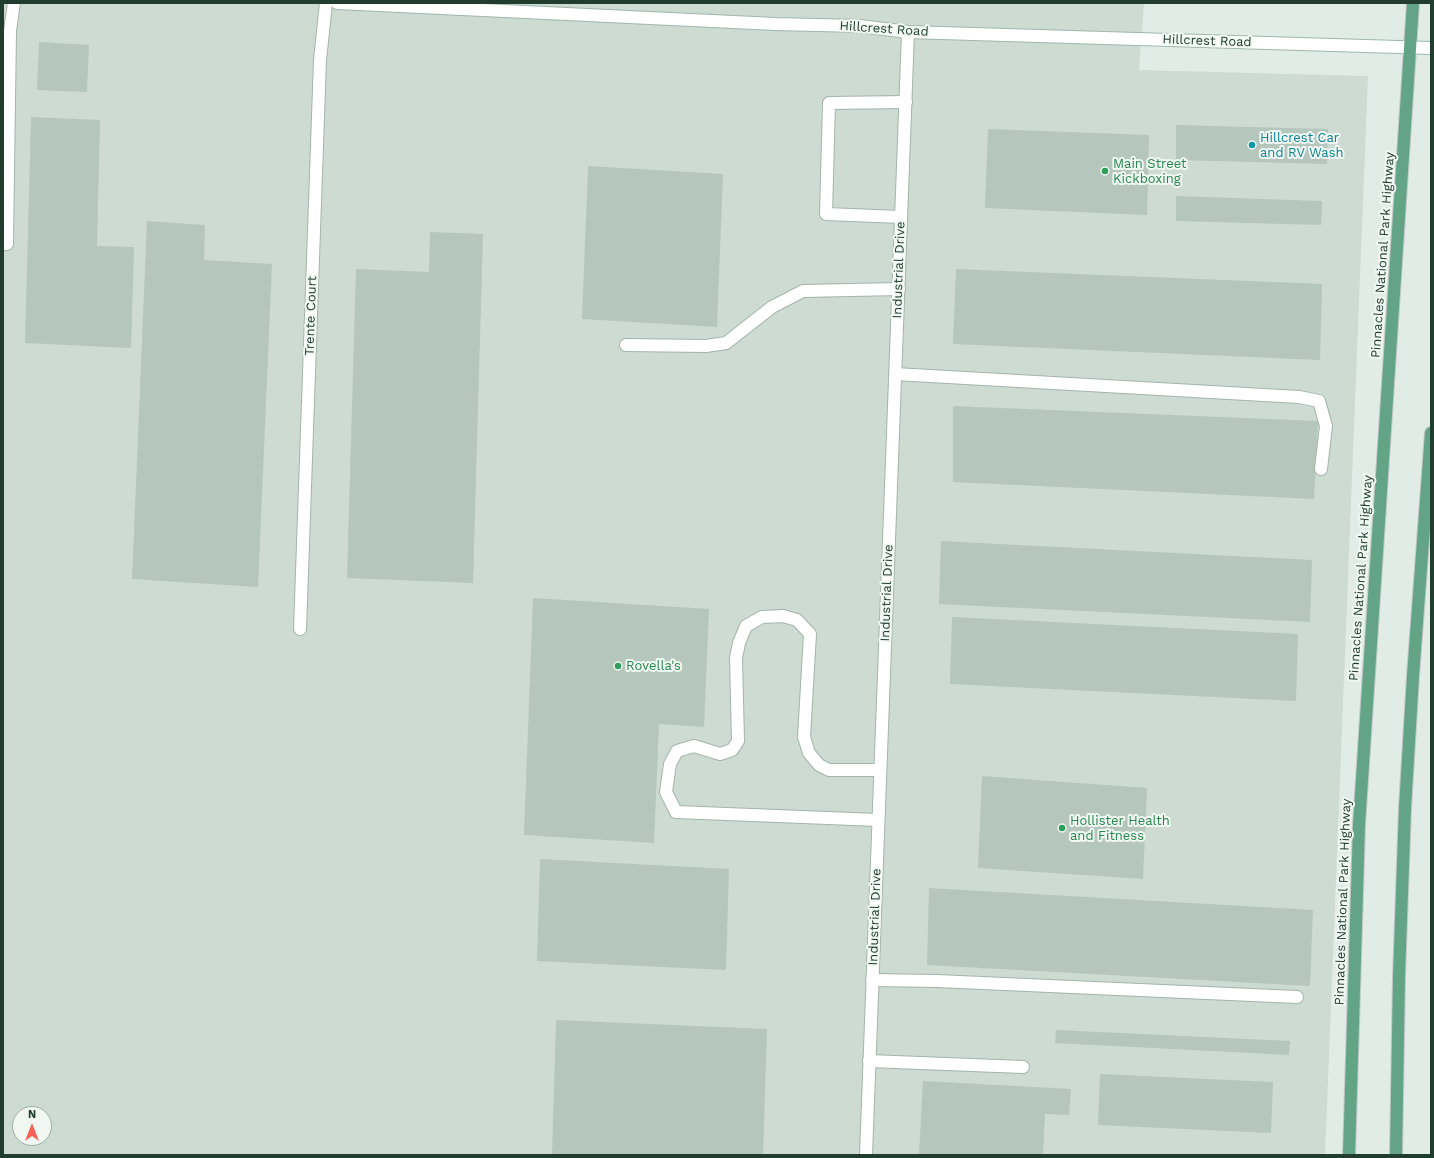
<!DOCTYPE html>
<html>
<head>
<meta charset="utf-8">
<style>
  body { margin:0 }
  #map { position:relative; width:1434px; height:1158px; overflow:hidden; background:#e0ece5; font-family:"Work Sans",sans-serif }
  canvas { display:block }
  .frame { position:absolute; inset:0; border:4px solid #203d30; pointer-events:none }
  .north { position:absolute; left:12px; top:1106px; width:40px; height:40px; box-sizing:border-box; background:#f1f8f3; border:1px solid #9dada5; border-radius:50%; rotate:0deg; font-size:11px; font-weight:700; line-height:16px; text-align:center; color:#203d30 }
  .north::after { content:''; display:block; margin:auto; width:14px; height:18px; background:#f66154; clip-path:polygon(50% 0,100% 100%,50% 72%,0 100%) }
</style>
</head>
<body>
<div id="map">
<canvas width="1434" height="1158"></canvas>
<div class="frame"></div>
<div class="north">N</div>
</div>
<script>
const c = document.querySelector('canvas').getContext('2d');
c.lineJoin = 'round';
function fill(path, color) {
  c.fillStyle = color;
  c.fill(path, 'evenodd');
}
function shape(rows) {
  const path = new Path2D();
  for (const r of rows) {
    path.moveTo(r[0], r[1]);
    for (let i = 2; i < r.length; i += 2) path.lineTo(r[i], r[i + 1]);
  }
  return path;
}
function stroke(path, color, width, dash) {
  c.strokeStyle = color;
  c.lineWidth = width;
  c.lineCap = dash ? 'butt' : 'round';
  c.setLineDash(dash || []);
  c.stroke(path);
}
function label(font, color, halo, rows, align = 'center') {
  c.font = font + ' "Work Sans",sans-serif';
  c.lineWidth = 4;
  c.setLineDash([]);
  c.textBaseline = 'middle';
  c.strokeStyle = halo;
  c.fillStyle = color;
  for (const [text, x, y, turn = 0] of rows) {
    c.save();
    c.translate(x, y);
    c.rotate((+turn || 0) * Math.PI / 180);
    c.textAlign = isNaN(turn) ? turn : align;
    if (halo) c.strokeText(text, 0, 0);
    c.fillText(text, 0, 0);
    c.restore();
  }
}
fill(shape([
  [3,3,1144,3,1139,70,1368,76,1325,1155,3,1155],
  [20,1114,44,1114,44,1138,20,1138]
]), '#cedbd3');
fill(shape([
  [39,42,89,45,87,92,37,90],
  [31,117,100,120,97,246,134,247,131,348,25,343],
  [1176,125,1328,129,1327,164,1176,160],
  [988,129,1149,135,1147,215,985,208],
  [588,166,723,174,717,327,582,319],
  [1176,196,1322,201,1321,225,1176,221],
  [147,221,205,225,204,260,272,264,258,587,132,579],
  [430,232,483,234,473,583,347,578,356,269,429,272],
  [956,269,1322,284,1320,360,953,344],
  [953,406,1318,421,1314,499,953,482],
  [941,541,1312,560,1310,622,939,604],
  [533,598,709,609,704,727,659,724,654,843,524,835],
  [952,617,1298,634,1296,701,950,684],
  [982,776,1147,788,1143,879,978,868],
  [540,859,729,869,726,970,537,961],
  [929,888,1313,910,1310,986,927,965],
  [556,1020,767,1029,763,1155,552,1155],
  [1056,1030,1290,1041,1289,1055,1055,1043],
  [1100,1074,1273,1082,1271,1133,1098,1125],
  [923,1081,1071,1089,1069,1115,1045,1114,1043,1155,919,1155]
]), '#b5c6bd');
const lane = shape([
  [901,217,826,214,829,103,906,102],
  [3,244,7,244,10,31,14,3],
  [626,345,706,346,726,343,772,307,803,291,899,289],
  [895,374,1299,397,1319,401,1326,426,1321,469],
  [300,629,320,60,326,3],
  [878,820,676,812,666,792,670,764,677,751,694,746,720,754,732,750,738,741,736,658,739,643,746,626,762,617,783,616,797,620,810,634,804,737,809,753,819,765,829,770,880,770],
  [872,980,937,981,1297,997],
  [869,1061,1023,1067]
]);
const street = shape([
  [866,1155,908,32]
]);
const secondary = shape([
  [337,3,775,24,860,26,908,32,1431,48]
]);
const primary = shape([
  [1349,1155,1359,825,1413,3],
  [1396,1155,1399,976,1405,808,1413,676,1431,433]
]);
stroke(lane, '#a3b4ab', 14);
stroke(street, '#a3b4ab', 14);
stroke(secondary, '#9eb8ab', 14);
stroke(primary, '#c1c9c5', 14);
stroke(lane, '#fff', 12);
stroke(street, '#fff', 12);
stroke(secondary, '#fff', 12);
stroke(primary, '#63a388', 12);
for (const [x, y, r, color] of [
  [1252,145,4,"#0f9aa8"],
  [1105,171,4,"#2e9e5b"],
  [618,666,4,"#2e9e5b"],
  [1062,828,4,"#2e9e5b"]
]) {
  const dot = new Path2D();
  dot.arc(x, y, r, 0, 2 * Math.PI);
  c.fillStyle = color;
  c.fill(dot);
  stroke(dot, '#f1f8f3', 1.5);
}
label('13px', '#203d30', '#f1f8f3', [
  ["Hillcrest Road",884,29,4],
  ["Hillcrest Road",1207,41,2],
  ["Pinnacles National Park Highway",1383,255,-86],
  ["Industrial Drive",899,270,-88],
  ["Trente Court",311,316,-88],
  ["Pinnacles National Park Highway",1361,578,-86],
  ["Industrial Drive",887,593,-88],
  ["Pinnacles National Park Highway",1343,902,-88],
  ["Industrial Drive",875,917,-88]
]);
label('13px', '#0d838f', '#f1f8f3', [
  ["Hillcrest Car",1260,138],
  ["and RV Wash",1260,153]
], 'left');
label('13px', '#27864d', '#f1f8f3', [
  ["Main Street",1113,164],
  ["Kickboxing",1113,179],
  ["Rovella's",626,666],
  ["Hollister Health",1070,821],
  ["and Fitness",1070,836]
], 'left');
</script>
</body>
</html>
